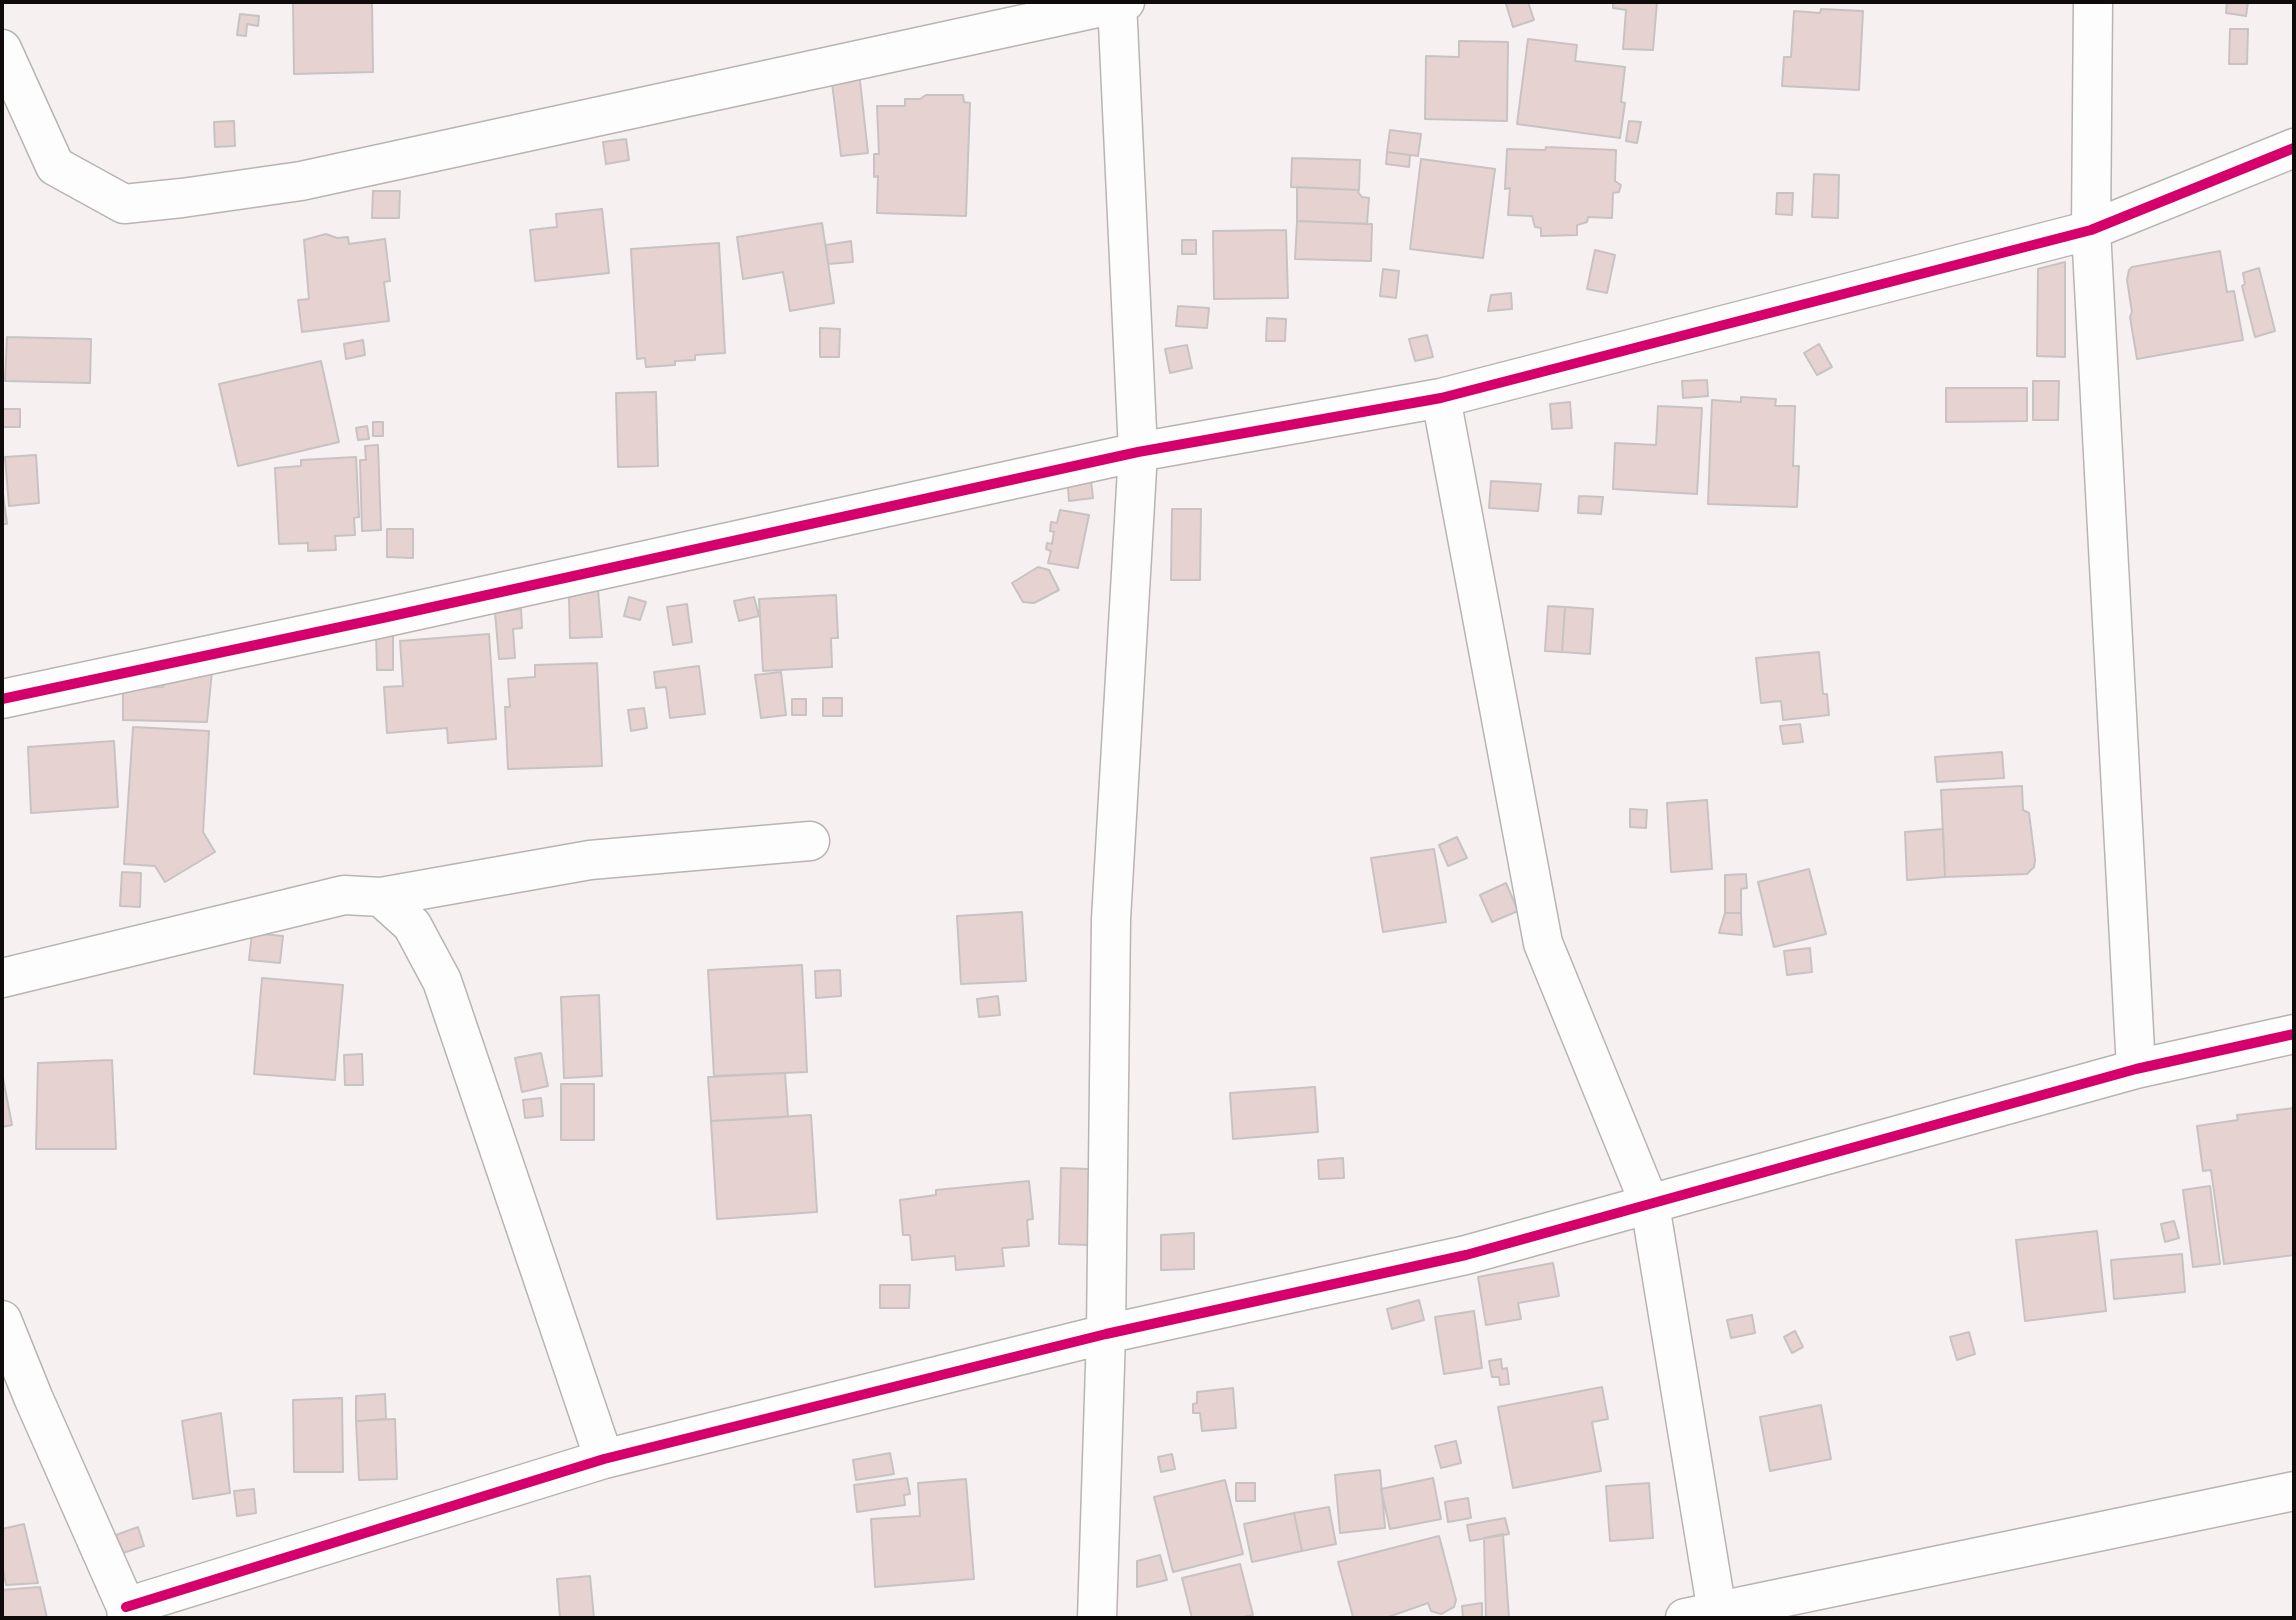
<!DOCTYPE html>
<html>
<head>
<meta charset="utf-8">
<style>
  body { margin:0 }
  #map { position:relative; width:2296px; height:1620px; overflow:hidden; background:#f6f1f0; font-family:Raleway,sans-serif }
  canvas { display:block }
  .frame { position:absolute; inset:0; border:4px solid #0f0b0b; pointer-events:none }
</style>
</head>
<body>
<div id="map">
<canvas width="2296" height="1620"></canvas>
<div class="frame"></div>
</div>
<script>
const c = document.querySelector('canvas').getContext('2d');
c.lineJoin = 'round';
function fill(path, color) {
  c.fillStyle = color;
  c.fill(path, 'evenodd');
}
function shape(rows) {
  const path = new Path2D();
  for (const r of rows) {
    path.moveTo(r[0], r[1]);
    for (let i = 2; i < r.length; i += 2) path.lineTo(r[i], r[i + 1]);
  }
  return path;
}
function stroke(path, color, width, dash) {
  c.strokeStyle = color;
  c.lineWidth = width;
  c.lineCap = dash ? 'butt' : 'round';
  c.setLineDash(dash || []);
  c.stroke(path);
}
const building = shape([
  [293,2,372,2,373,72,294,74,293,2],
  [1512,2,1528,2,1534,20,1513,27,1506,4,1512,2],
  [1613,2,1657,2,1653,50,1623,49,1626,10,1613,8,1613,2],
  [2227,2,2248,2,2246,16,2226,13,2227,2],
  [1821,9,1863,11,1859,90,1782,86,1784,57,1791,57,1794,11,1820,13,1821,9],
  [240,14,259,16,258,26,247,24,246,36,237,35,240,14],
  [2230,29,2248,29,2247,64,2229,64,2230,29],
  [1528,39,1577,45,1575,61,1625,67,1621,102,1625,103,1620,138,1517,124,1528,39],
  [1459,41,1508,42,1507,121,1425,119,1426,56,1459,57,1459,41],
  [859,72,868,153,841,156,831,75,859,72],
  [926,95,963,95,964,102,970,103,966,216,877,213,878,176,874,177,874,154,879,154,877,106,905,106,905,99,920,99,926,95],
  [234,121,235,146,215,147,214,122,234,121],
  [1629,121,1641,122,1637,143,1626,141,1629,121],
  [1390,130,1421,134,1418,156,1387,152,1390,130],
  [626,139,629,160,606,164,603,142,626,139],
  [1546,147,1616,150,1615,181,1621,185,1619,192,1613,193,1612,218,1588,217,1587,222,1577,225,1577,235,1541,236,1541,228,1535,227,1532,216,1508,215,1510,188,1505,189,1507,149,1545,150,1546,147],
  [1387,152,1410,155,1409,167,1386,164,1387,152],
  [1292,158,1360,160,1359,190,1291,187,1292,158],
  [1421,159,1495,169,1483,258,1410,249,1421,159],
  [1814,174,1839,175,1838,218,1812,217,1814,174],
  [1297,187,1359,190,1358,192,1362,197,1369,198,1367,224,1297,221,1297,187],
  [373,191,400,191,399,218,372,218,373,191],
  [1777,193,1793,193,1792,215,1776,214,1777,193],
  [602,209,609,273,535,281,530,230,557,227,556,214,602,209],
  [1297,221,1372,224,1371,261,1295,259,1297,221],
  [822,223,834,303,790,311,783,272,743,279,737,237,822,223],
  [1286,230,1288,298,1214,299,1213,231,1286,230],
  [326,234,337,238,348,237,349,244,385,239,390,281,384,282,389,321,302,332,298,300,309,299,304,240,326,234],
  [1182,240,1196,240,1196,254,1182,254,1182,240],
  [851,241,853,262,828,264,826,245,851,241],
  [719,243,725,353,695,355,695,360,675,361,675,365,646,367,645,358,637,359,631,249,719,243],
  [1595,250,1615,255,1607,293,1587,289,1595,250],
  [2220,251,2227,292,2234,291,2243,340,2137,359,2130,317,2132,312,2127,280,2129,270,2132,267,2220,251],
  [2065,262,2065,357,2037,356,2038,269,2065,262],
  [2259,268,2275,331,2255,337,2242,286,2245,284,2243,273,2259,268],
  [1383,269,1399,271,1396,298,1380,296,1383,269],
  [1511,293,1512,309,1488,311,1491,295,1511,293],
  [1178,306,1209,308,1207,328,1176,326,1178,306],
  [1267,318,1286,319,1285,341,1266,341,1267,318],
  [820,328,840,329,839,357,820,357,820,328],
  [1427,335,1433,357,1415,361,1409,339,1427,335],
  [7,337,91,339,90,383,5,381,7,337],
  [363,340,365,355,346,359,344,344,363,340],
  [1819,344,1832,367,1817,375,1804,353,1819,344],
  [1187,345,1192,368,1170,373,1165,349,1187,345],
  [321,361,339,442,238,466,219,384,321,361],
  [1707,380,1708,396,1683,398,1682,381,1707,380],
  [2033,381,2059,381,2058,420,2033,420,2033,381],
  [1946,388,2027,388,2027,421,1946,422,1946,388],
  [656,392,658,466,618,467,616,393,656,392],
  [1741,397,1776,399,1775,406,1795,406,1793,466,1799,466,1797,507,1708,504,1712,400,1741,402,1741,397],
  [1570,402,1572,428,1552,429,1550,404,1570,402],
  [1658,406,1702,408,1697,494,1613,489,1615,443,1656,445,1658,406],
  [2,409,20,409,20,427,2,427,2,409],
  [373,422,383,422,383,436,373,436,373,422],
  [367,426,369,439,358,440,356,428,367,426],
  [378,445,381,530,362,531,360,460,366,460,365,446,378,445],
  [36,455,39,503,9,506,5,457,36,455],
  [356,457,359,517,354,518,355,535,335,536,336,550,308,551,308,543,279,544,275,468,301,466,301,460,356,457],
  [1090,472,1093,498,1069,501,1067,475,1090,472],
  [1491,481,1541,484,1538,511,1489,508,1491,481],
  [2,486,7,524,2,524,2,486],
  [1579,496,1603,497,1601,514,1578,513,1579,496],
  [1172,509,1201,509,1200,580,1171,580,1172,509],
  [1060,510,1089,515,1078,568,1048,563,1051,551,1046,549,1047,543,1052,544,1054,532,1050,531,1051,522,1057,523,1060,510],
  [387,529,413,529,413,558,387,557,387,529],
  [1038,567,1049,570,1059,590,1034,603,1023,602,1012,583,1038,567],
  [598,590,602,637,570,638,569,597,598,590],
  [836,595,838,638,831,638,832,667,763,671,759,599,836,595],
  [629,597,646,602,640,620,624,616,629,597],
  [754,597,759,616,739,621,734,601,754,597],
  [687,604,692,642,673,645,667,607,687,604],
  [1548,606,1565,607,1562,652,1545,651,1548,606],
  [1565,607,1593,609,1590,654,1562,652,1565,607],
  [521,609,522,628,513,629,515,658,499,659,495,612,521,609],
  [376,634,393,634,393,670,377,670,376,634],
  [489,634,496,739,448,743,447,728,387,733,384,687,403,686,400,641,489,634],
  [1819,652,1823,694,1827,694,1829,715,1783,720,1781,701,1761,703,1756,658,1819,652],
  [597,663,602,766,508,769,505,707,510,707,508,679,535,677,535,665,597,663],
  [699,666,705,714,670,718,666,687,656,688,654,672,699,666],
  [212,671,207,722,123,720,123,688,163,687,165,680,212,671],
  [781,672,786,715,761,718,755,675,781,672],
  [823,698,842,698,842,716,823,716,823,698],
  [792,699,806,699,806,715,792,715,792,699],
  [644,708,647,728,631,731,628,710,644,708],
  [1800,724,1803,742,1783,744,1780,726,1800,724],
  [133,727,209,731,203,832,215,852,165,882,155,866,124,864,133,727],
  [114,741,118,807,31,813,28,747,114,741],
  [2002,752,2004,778,1937,782,1935,757,2002,752],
  [2022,786,2023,810,2029,813,2035,860,2034,867,2027,874,1945,877,1941,790,2022,786],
  [1707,800,1712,869,1671,872,1667,803,1707,800],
  [1630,809,1647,810,1646,828,1630,827,1630,809],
  [1943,829,1945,877,1907,880,1905,832,1943,829],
  [1457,837,1467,858,1448,866,1439,845,1457,837],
  [1434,849,1446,922,1383,932,1371,858,1434,849],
  [1809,869,1826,934,1774,947,1758,882,1809,869],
  [122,872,141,873,140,907,120,906,122,872],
  [1746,874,1747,888,1741,889,1741,913,1725,913,1725,875,1746,874],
  [1506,883,1518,911,1492,922,1480,895,1506,883],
  [1022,912,1026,981,961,984,957,916,1022,912],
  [1725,913,1741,913,1742,935,1719,933,1725,913],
  [252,933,283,936,280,963,249,960,252,933],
  [1810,948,1812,972,1787,975,1784,951,1810,948],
  [802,965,807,1072,714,1076,708,970,802,965],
  [840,970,841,996,816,998,815,971,840,970],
  [262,978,343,985,335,1080,254,1074,262,978],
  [599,995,602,1076,564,1078,561,997,599,995],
  [998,996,1000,1015,979,1017,977,999,998,996],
  [541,1053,548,1086,522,1092,515,1058,541,1053],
  [362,1054,363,1085,345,1085,344,1055,362,1054],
  [112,1060,116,1149,36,1149,38,1063,112,1060],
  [2,1073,12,1125,2,1127,2,1073],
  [785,1073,788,1117,711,1121,708,1077,785,1073],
  [561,1084,594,1084,594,1140,561,1140,561,1084],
  [1315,1087,1318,1132,1233,1139,1230,1093,1315,1087],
  [541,1098,543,1116,525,1118,523,1100,541,1098],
  [2294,1108,2294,1255,2224,1264,2211,1170,2203,1171,2197,1126,2238,1120,2237,1115,2294,1108],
  [811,1115,817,1212,717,1219,711,1121,811,1115],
  [1343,1158,1344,1178,1319,1179,1318,1160,1343,1158],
  [1061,1168,1089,1169,1088,1245,1059,1244,1061,1168],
  [1029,1181,1033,1219,1027,1220,1029,1246,1002,1248,1004,1266,956,1270,955,1256,912,1260,910,1235,903,1235,900,1200,936,1195,936,1190,1029,1181],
  [2210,1186,2220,1264,2193,1267,2183,1190,2210,1186],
  [2174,1221,2179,1238,2165,1242,2161,1224,2174,1221],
  [2097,1231,2106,1311,2025,1321,2016,1240,2097,1231],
  [1194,1233,1194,1269,1161,1270,1161,1235,1194,1233],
  [2182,1254,2185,1292,2114,1299,2111,1260,2182,1254],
  [1553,1263,1559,1296,1518,1303,1521,1319,1486,1325,1478,1277,1553,1263],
  [880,1285,910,1285,909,1308,880,1308,880,1285],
  [1419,1300,1424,1320,1392,1329,1387,1309,1419,1300],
  [1474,1311,1482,1368,1444,1374,1435,1317,1474,1311],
  [1752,1315,1755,1333,1731,1338,1727,1320,1752,1315],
  [1795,1331,1803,1347,1792,1353,1784,1337,1795,1331],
  [1969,1332,1975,1354,1957,1360,1950,1337,1969,1332],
  [1501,1359,1502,1369,1507,1368,1509,1384,1500,1385,1499,1377,1492,1377,1489,1361,1501,1359],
  [1602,1387,1608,1419,1592,1422,1601,1471,1513,1488,1498,1407,1602,1387],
  [1233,1388,1236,1428,1202,1431,1200,1413,1193,1413,1193,1404,1197,1403,1197,1392,1233,1388],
  [385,1394,386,1419,356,1421,356,1396,385,1394],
  [342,1398,343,1472,294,1472,293,1400,342,1398],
  [1821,1405,1831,1459,1770,1471,1760,1417,1821,1405],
  [221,1413,230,1493,193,1499,182,1421,221,1413],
  [395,1419,397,1479,359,1480,356,1421,395,1419],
  [1456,1441,1461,1463,1441,1468,1435,1446,1456,1441],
  [890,1453,894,1474,856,1480,853,1460,890,1453],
  [1172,1454,1175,1469,1161,1472,1158,1457,1172,1454],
  [1380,1470,1385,1528,1340,1533,1335,1475,1380,1470],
  [907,1478,910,1494,904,1495,905,1505,857,1512,854,1485,907,1478],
  [1433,1478,1441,1519,1390,1529,1381,1489,1433,1478],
  [966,1479,974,1579,875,1587,871,1519,920,1516,918,1483,966,1479],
  [1225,1480,1243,1554,1173,1572,1154,1497,1225,1480],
  [1236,1483,1255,1483,1255,1501,1236,1501,1236,1483],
  [1649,1483,1653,1538,1610,1541,1606,1486,1649,1483],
  [254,1489,256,1513,237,1516,234,1491,254,1489],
  [1468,1498,1471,1518,1448,1522,1445,1502,1468,1498],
  [1329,1507,1336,1544,1302,1551,1294,1513,1329,1507],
  [1294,1513,1302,1551,1252,1562,1244,1524,1294,1513],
  [1505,1518,1509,1534,1470,1541,1467,1525,1505,1518],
  [24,1524,38,1583,6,1585,2,1564,2,1529,24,1524],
  [138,1527,144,1546,123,1553,116,1535,138,1527],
  [1503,1534,1509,1618,1486,1618,1484,1538,1503,1534],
  [1439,1536,1456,1600,1454,1607,1441,1614,1431,1611,1428,1603,1385,1618,1353,1617,1338,1562,1439,1536],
  [1160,1555,1167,1580,1137,1587,1137,1561,1160,1555],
  [1240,1564,1253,1615,1238,1618,1192,1618,1182,1578,1240,1564],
  [590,1576,594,1618,560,1618,557,1579,590,1576],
  [40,1587,47,1618,2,1618,2,1590,40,1587],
  [1482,1603,1482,1618,1463,1618,1462,1606,1482,1603]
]);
fill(building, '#e6d3d1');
stroke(building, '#c7c3c3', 2);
const minor = shape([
  [2093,2,2091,230,2136,1069],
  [2,49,55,166,124,204,182,198,301,181,1125,2],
  [1441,398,1543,943,1650,1205,1718,1618],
  [2,699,378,619,1138,452,1441,398,2091,230,2294,148],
  [381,897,590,860,810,841],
  [2,978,344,895,381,897,412,925,442,981,604,1459],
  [2,1320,33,1397,126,1607,127,1618],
  [126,1607,604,1459,1106,1334,1466,1255,2136,1069,2294,1034],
  [1097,1618,1106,1334,1111,919,1138,452,1117,2],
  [1685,1618,2294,1491]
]);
stroke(minor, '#b8b4b3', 41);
stroke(minor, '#fefdfd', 38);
stroke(shape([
  [2,699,378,619,1138,452,1441,398,2091,230,2294,148],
  [126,1607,604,1459,1106,1334,1466,1255,2136,1069,2294,1034]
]), '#d6006c', 10);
</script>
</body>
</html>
